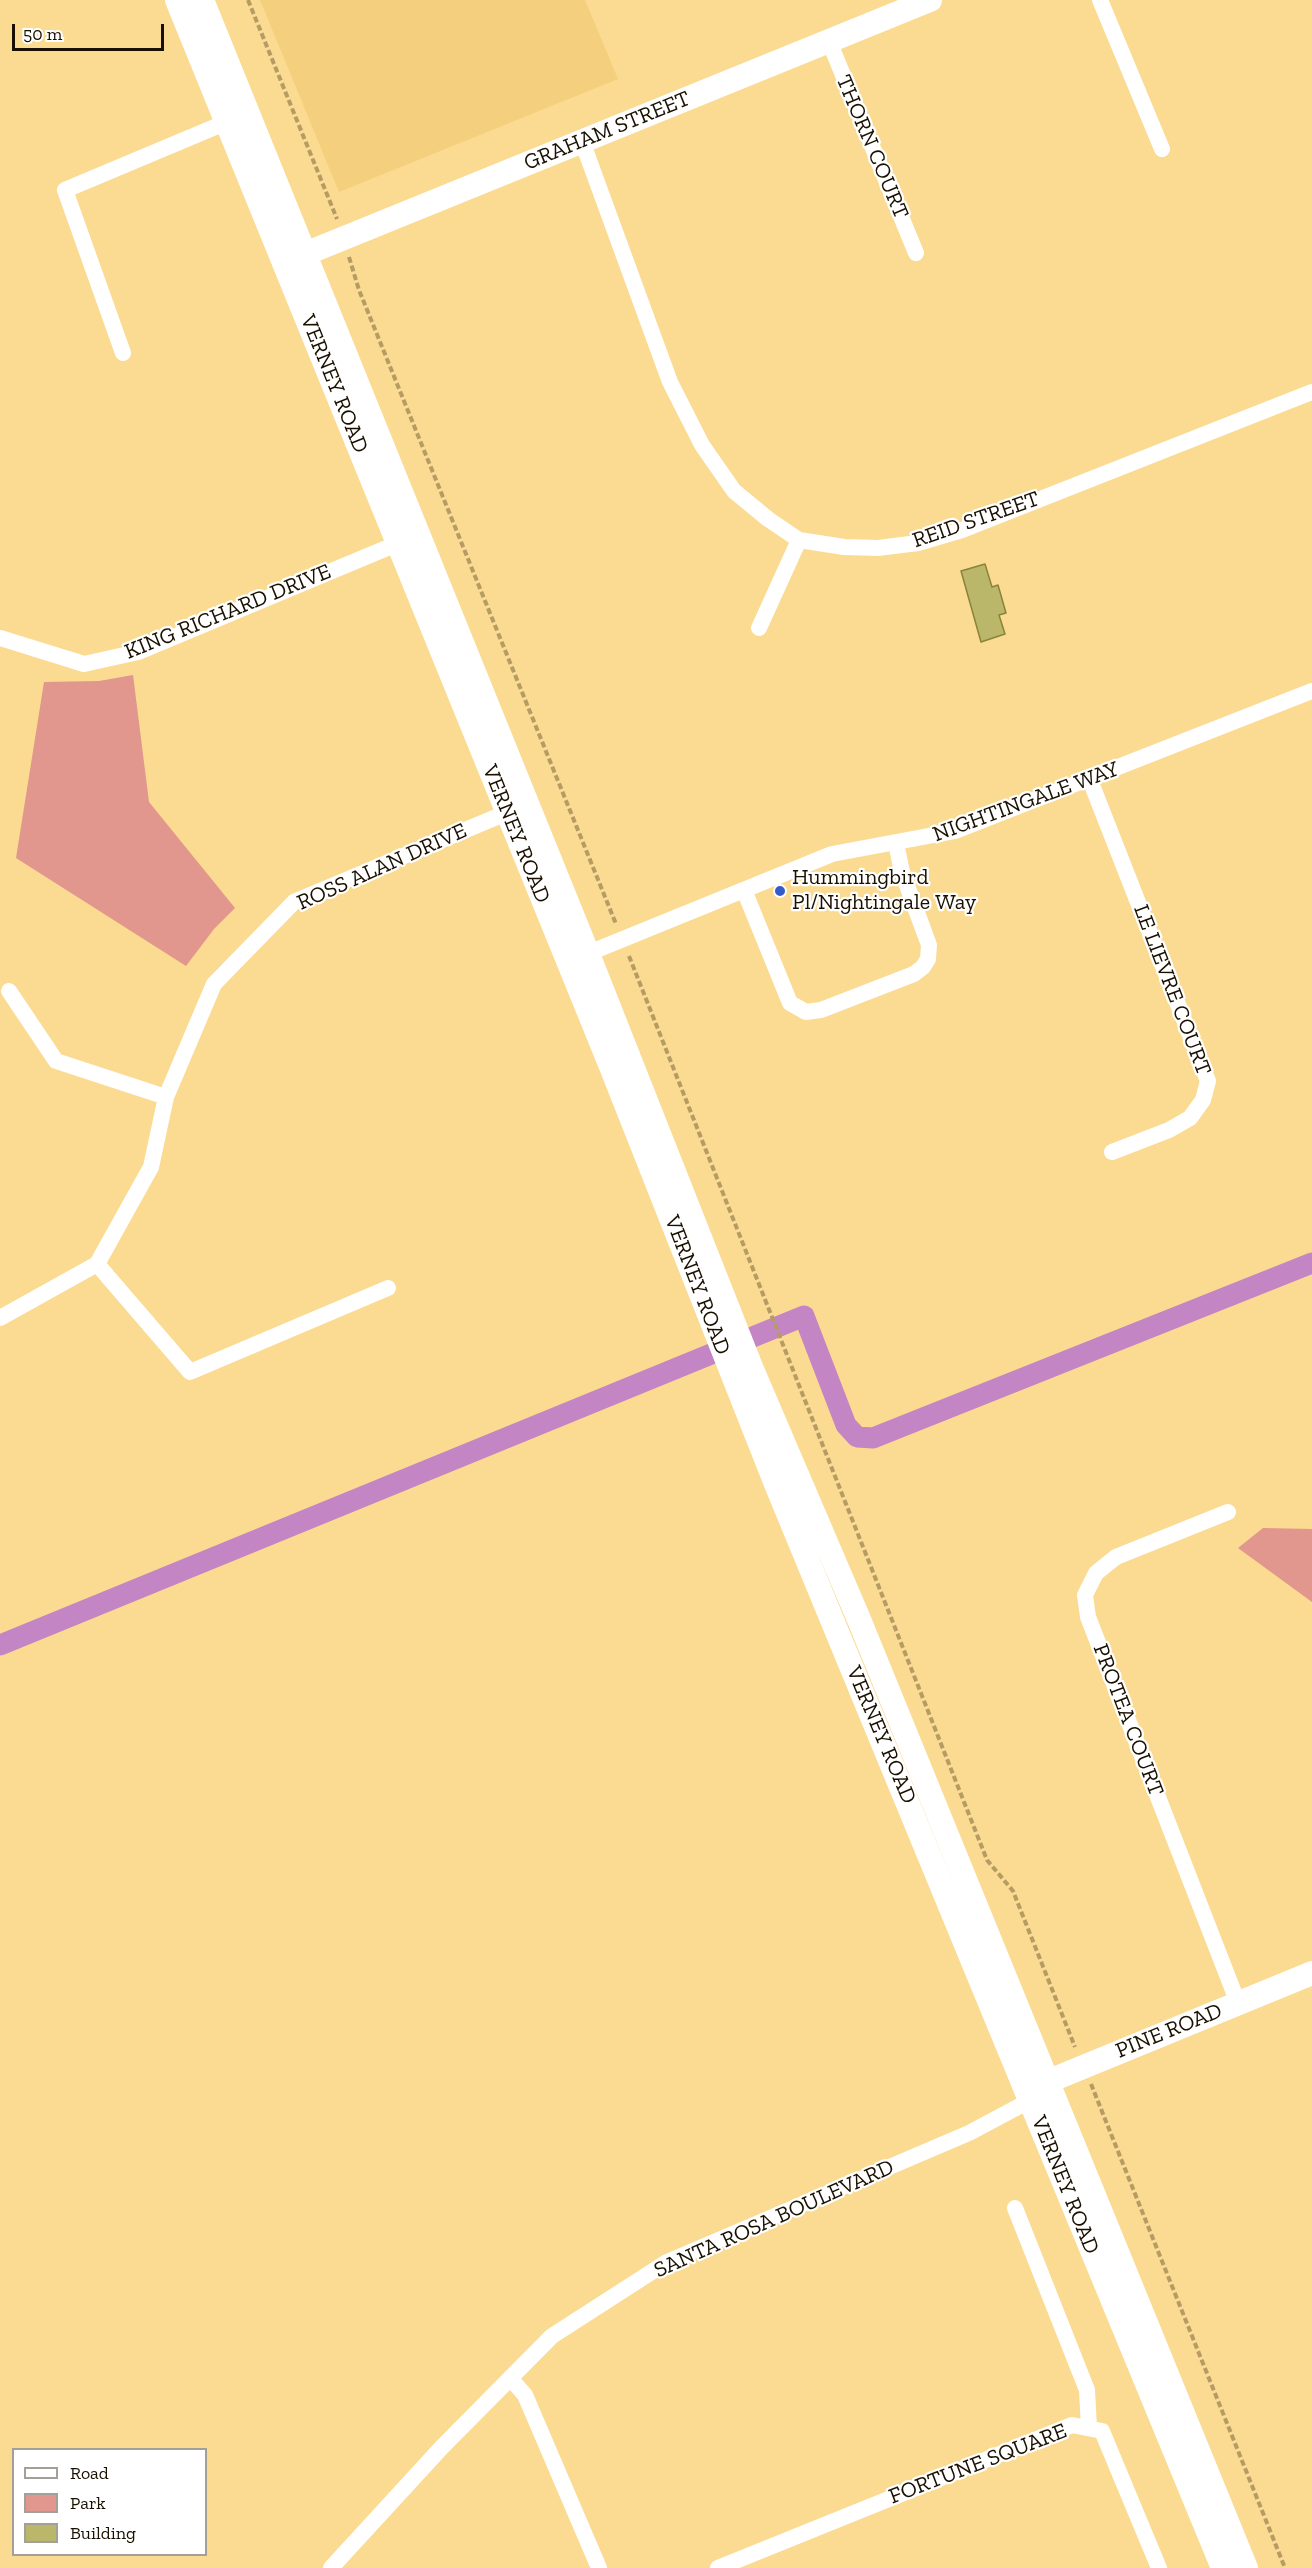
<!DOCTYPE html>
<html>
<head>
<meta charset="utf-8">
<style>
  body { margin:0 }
  #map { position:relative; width:1312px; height:2568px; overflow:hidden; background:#fbda91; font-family:"Zilla Slab",serif }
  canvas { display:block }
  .legend { position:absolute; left:12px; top:2448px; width:195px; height:108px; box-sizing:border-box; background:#fff; border:2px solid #a39f99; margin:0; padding:8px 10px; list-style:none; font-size:18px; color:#191000 }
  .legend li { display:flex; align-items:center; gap:12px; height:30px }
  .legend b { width:30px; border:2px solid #a39f99 }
  .scale { position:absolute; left:12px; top:24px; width:152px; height:27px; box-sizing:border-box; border:3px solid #191000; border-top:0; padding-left:8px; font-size:18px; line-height:21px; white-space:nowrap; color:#191000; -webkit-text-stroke:4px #fff; paint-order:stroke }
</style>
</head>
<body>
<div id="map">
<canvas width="1312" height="2568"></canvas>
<ul class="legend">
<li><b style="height:8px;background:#fff"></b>Road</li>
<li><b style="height:16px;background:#e1968e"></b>Park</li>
<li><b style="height:16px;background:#bab76b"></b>Building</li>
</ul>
<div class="scale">50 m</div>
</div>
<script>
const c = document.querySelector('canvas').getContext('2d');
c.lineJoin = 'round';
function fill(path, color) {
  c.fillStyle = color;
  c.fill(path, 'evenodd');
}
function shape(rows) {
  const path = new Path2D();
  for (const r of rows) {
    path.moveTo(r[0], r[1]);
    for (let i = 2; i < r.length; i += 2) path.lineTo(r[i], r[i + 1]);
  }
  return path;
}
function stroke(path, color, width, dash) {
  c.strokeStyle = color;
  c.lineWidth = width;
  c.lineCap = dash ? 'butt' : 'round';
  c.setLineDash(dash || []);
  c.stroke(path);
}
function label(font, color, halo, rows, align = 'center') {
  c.font = font + ' "Zilla Slab",serif';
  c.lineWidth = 4.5;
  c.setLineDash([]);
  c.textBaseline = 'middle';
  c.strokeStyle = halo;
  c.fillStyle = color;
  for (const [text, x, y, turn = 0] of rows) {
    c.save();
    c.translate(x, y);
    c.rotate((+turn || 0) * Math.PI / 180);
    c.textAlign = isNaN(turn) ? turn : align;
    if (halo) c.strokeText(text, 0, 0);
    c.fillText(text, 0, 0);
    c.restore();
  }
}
fill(shape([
  [260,0,585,0,618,79,339,192]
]), '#f4d07e');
fill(shape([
  [133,675,149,802,235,908,214,929,186,966,16,858,44,682,99,681],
  [1263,1528,1312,1529,1312,1602,1238,1548]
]), '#e1968e');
stroke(shape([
  [0,1645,804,1316,846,1425,857,1437,873,1438,1312,1263]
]), '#c485c4', 21);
const building = shape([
  [985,564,992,587,998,585,1006,613,999,615,1005,634,981,642,961,571,985,564]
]);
fill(building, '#bab76b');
stroke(building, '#888438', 1.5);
stroke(shape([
  [248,0,337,219],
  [349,257,359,290,616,924],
  [629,956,987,1860,1013,1891,1075,2047],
  [1091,2084,1285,2568]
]), '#b59c64', 4, [6, 3]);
stroke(shape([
  [1100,0,1162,149],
  [829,41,916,253],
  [582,141,670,382,702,445,734,491,768,519,799,540,844,547,878,548,918,543,962,530,1312,392],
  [123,353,65,190,234,119],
  [759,628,799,540],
  [0,638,84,664,138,652,406,540],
  [1090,780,1208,1081,1203,1100,1190,1118,1169,1130,1112,1152],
  [744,890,790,1003,806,1012,821,1010,914,974,923,967,928,959,929,945,902,872,896,843],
  [579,957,832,854,955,831,1312,691],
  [9,991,56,1061,166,1097],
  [97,1264,190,1372,388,1288],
  [0,1318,97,1264,151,1167,166,1097,214,984,294,902,518,808],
  [1228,1512,1116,1557,1096,1573,1085,1595,1088,1617,1238,2003],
  [1015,2208,1087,2390,1089,2428],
  [510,2378,525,2395,599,2568],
  [331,2568,442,2447,552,2336,667,2262,969,2133,1031,2100],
  [718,2568,1072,2425,1102,2431,1159,2568]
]), '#fff', 16);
stroke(shape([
  [177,0,612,1069,776,1484,1223,2568],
  [202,0,588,954,751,1367,858,1617,1246,2568],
  [290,260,930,0],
  [1032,2088,1312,1973]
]), '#fff', 24);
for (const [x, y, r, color] of [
  [780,891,6,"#365acb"]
]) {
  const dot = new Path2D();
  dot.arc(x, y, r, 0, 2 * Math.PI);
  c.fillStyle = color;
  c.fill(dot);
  stroke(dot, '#fff', 2);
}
label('22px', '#191000', '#fff', [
  ["GRAHAM STREET",607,131,-22],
  ["THORN COURT",872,147,67],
  ["VERNEY ROAD",334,384,68],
  ["REID STREET",976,520,-19],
  ["KING RICHARD DRIVE",228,612,-22],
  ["NIGHTINGALE WAY",1026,802,-20],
  ["VERNEY ROAD",516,834,68],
  ["ROSS ALAN DRIVE",382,867,-24],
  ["LE LIEVRE COURT",1172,990,69],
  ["VERNEY ROAD",697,1285,69],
  ["PROTEA COURT",1128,1720,69],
  ["VERNEY ROAD",881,1735,67],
  ["PINE ROAD",1169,2031,-22],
  ["VERNEY ROAD",1065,2185,68],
  ["SANTA ROSA BOULEVARD",774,2219,-24],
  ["FORTUNE SQUARE",978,2464,-21]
]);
label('22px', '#191000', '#fff', [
  ["Hummingbird",792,878],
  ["Pl/Nightingale Way",792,903]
], 'left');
</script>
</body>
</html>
